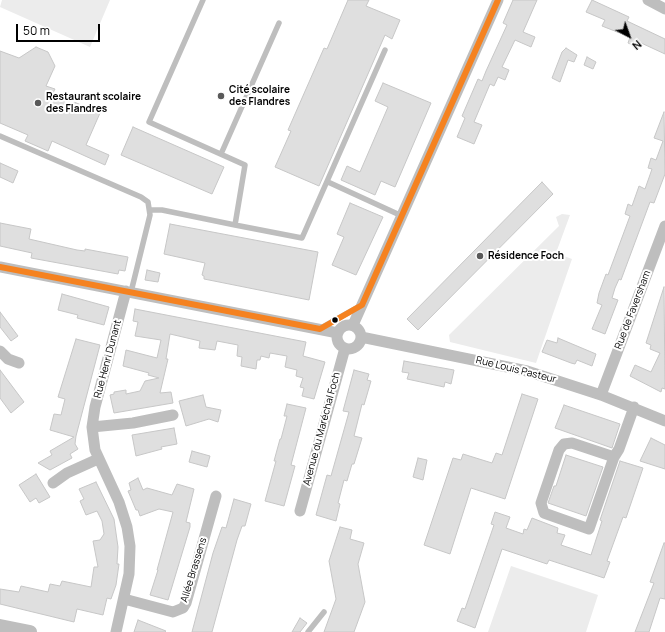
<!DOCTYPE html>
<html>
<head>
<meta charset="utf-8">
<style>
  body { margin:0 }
  #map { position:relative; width:665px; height:632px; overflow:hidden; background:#fff; font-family:Manrope,sans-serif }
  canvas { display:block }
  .north { position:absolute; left:609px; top:16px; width:40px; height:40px; -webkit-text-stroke:3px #fff; paint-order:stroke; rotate:139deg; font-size:11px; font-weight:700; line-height:16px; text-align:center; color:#000 }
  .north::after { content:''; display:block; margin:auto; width:14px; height:18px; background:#000; clip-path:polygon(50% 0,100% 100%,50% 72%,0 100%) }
  .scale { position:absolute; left:16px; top:24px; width:84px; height:18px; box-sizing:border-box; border:2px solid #000; border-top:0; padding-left:5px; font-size:12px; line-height:14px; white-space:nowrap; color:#000; -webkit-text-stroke:3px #fff; paint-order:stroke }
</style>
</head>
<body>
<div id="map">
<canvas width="665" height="632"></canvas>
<div class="north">N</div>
<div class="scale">50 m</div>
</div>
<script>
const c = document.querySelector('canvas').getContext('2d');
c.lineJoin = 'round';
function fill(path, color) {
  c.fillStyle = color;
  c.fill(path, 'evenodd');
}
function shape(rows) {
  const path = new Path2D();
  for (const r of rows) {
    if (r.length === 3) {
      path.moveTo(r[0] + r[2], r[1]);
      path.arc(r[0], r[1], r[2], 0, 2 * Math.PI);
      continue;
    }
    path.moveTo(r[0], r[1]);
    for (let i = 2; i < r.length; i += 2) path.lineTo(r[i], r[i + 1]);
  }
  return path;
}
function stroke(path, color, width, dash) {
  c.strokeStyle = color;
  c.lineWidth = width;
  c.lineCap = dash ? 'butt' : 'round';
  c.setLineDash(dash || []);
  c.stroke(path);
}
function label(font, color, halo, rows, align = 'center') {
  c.font = font + ' Manrope,sans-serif';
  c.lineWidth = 4;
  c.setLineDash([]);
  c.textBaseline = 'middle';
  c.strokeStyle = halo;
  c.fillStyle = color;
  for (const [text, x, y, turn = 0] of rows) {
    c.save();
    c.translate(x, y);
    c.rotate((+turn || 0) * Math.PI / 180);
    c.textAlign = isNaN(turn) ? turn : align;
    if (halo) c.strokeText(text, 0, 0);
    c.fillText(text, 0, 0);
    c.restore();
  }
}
fill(shape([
  [2,0,110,0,90,47,0,7],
  [562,214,570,215,556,253,572,259,536,363,450,342,449,335,559,226,556,217],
  [511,566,598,595,586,632,488,632]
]), '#ececec');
const building = shape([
  [348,0,369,0,366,6,400,20,392,39,385,35,319,186,275,167,291,131,288,130,324,48,327,49,348,0],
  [513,0,537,0,523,32,535,37,531,47,515,40,502,67,509,70,505,80,498,77,494,86,490,84,474,122,482,125,474,144,457,137,465,118,462,116,478,79,482,81,486,71,507,25,503,23,513,0],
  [592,0,629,17,627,21,665,39,665,54,639,42,637,47,628,43,630,37,602,26,605,20,586,12,592,0],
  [36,47,48,52,55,66,46,86,55,89,53,93,100,113,86,145,109,155,105,165,52,141,48,151,25,141,28,135,0,123,0,51,19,58,36,47],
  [566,48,577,55,574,62,568,60,560,82,552,78,562,52,566,48],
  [587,57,596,62,593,69,584,65,587,57],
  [383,83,431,103,395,187,381,181,375,195,341,180,347,166,360,172,388,107,375,101,383,83],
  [664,112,665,174,654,203,650,202,621,280,619,279,615,288,612,298,618,300,605,334,592,329,602,305,597,303,599,293,606,274,608,275,630,216,625,214,628,204,632,206,639,186,645,189,652,169,648,168,651,158,656,160,663,141,654,138,664,112],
  [133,127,224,167,212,194,121,155,133,127],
  [0,163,18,171,13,183,0,177,0,163],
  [542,182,553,194,418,330,407,319,542,182],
  [350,203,383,217,356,275,332,265,344,237,337,234,350,203],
  [0,223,31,229,29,239,77,250,85,251,85,249,128,257,125,271,119,270,118,274,42,260,31,258,32,253,0,246,0,223],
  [170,224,318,252,309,300,204,279,204,276,202,275,205,263,164,254,170,224],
  [147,270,160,273,158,282,145,280,147,270],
  [664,287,665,389,662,388,661,392,630,376,635,365,651,372,660,353,650,349,651,345,646,343,664,287],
  [62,294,109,307,104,325,77,318,78,315,58,310,62,294],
  [135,309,306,342,303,356,325,362,314,399,302,396,304,388,300,387,303,378,296,376,297,370,285,367,287,356,270,353,269,358,261,356,260,360,257,360,256,369,241,366,242,357,237,356,238,345,217,341,215,350,199,348,200,341,170,334,166,359,168,359,160,393,171,392,173,403,114,413,110,395,114,394,114,392,126,390,126,394,140,391,145,381,159,378,148,375,149,373,123,366,126,350,157,358,161,340,135,336,138,322,133,321,135,309],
  [0,312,18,336,11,341,0,327,0,312],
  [558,338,596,354,592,366,577,360,575,364,571,363,542,352,547,340,557,343,558,338],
  [76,339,100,345,76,436,75,444,78,449,70,454,72,458,50,470,38,463,52,455,50,451,74,437,50,430,54,414,61,415,65,399,58,397,76,339],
  [404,361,454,370,451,384,445,382,444,387,407,379,409,373,402,372,404,361],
  [0,370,24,402,11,413,0,398,0,370],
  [354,370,369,374,367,380,371,381,364,405,362,404,354,436,362,438,354,464,352,464,347,481,344,480,338,503,340,504,336,521,316,515,327,475,331,476,349,412,343,411,354,370],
  [522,394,538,399,505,499,471,488,450,554,424,545,453,458,461,460,463,454,492,463,496,453,502,455,522,394],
  [203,395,206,407,221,410,218,422,209,419,186,426,179,401,203,395],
  [287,404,306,408,291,465,295,466,284,506,265,501,276,461,274,461,280,439,281,439,287,416,284,416,287,404],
  [564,405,620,424,612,448,555,428,564,405],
  [174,428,177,444,161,447,162,449,136,456,132,435,174,428],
  [651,438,665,445,665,469,640,461,651,438],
  [192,451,210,456,207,467,189,462,192,451],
  [566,455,603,467,586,516,548,503,554,486,556,486,566,455],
  [418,458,427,460,423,480,413,477,418,458],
  [620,461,643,468,626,518,623,517,607,561,610,562,604,578,549,560,547,564,502,549,475,628,457,621,462,608,465,609,484,554,494,525,491,524,495,512,510,517,506,528,523,534,524,529,527,530,532,518,558,528,557,533,565,535,561,545,591,555,602,521,600,520,620,461],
  [36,474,50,497,39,503,36,498,30,502,19,485,36,474],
  [138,478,143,490,147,488,172,495,177,484,194,489,186,522,190,523,190,527,168,600,150,595,158,570,157,570,173,512,159,509,140,516,138,510,136,510,128,491,131,490,129,483,138,478],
  [96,482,114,519,118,547,117,564,119,564,116,585,111,599,107,598,103,615,77,609,74,622,0,604,0,589,19,592,21,586,48,592,50,584,60,586,62,581,91,587,94,567,98,567,93,541,100,540,104,534,102,521,97,511,86,515,80,501,84,499,79,489,96,482],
  [234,499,251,504,245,526,242,526,237,540,212,632,192,632,213,553,222,527,226,528,234,499],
  [340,527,352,530,350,539,364,543,358,564,365,602,354,632,324,632,336,599,329,561,340,527],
  [664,543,665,543,665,599,660,598,649,632,635,632,654,583,650,582,664,543],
  [300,618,307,623,300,632,292,632,300,618],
  [138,620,166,631,165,632,134,632,138,620]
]);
fill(building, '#dfdfdf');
stroke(building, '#c7c7c7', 1);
stroke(shape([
  [203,0,149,122,245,165,235,225,302,238,385,50],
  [0,136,141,197,148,202,150,215,131,292],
  [221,154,279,23],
  [328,182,402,216],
  [150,210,162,210,235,225],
  [321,328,360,306],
  [308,632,324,612]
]), '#bebebe', 5.5);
stroke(shape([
  [648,0,665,9],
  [0,267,338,333],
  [353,325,498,0],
  [349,337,12],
  [361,337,527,371,601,395,665,421],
  [0,351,8,359,19,363],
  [601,395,665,226],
  [92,427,133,423,173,415],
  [614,457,572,443,564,444,559,450,541,503,544,513,589,529,614,457,619,449,634,407],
  [53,483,67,473,98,459],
  [300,511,345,348],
  [124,599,173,612,183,608,186,603,216,496],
  [116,632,129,574,130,546,127,527,119,502,95,450,92,427,95,407,126,291]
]), '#bebebe', 11);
stroke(shape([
  [0,626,30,632]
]), '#bebebe', 14);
stroke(shape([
  [0,267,320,329,362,305,498,0]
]), '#f58220', 6);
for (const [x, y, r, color] of [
  [221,96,4,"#595959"],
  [38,103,4,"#595959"],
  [480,256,4,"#595959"],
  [335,320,3.5,"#000"]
]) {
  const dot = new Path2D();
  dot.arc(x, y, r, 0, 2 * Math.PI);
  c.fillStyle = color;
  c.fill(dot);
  stroke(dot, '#fff', 1.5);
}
label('bold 10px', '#000', '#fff', [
  ["Cité scolaire",229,90],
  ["des Flandres",229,102],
  ["Restaurant scolaire",46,97],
  ["des Flandres",46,109],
  ["Résidence Foch",488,256]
], 'left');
label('10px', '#000', '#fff', [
  ["Rue de Faversham",633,310,-69],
  ["Rue Henri Dunant",108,359,-75],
  ["Rue Louis Pasteur",516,370,14],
  ["Avenue du Maréchal Foch",322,429,-75],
  ["Allée Brassens",194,570,-73]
]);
</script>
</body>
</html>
